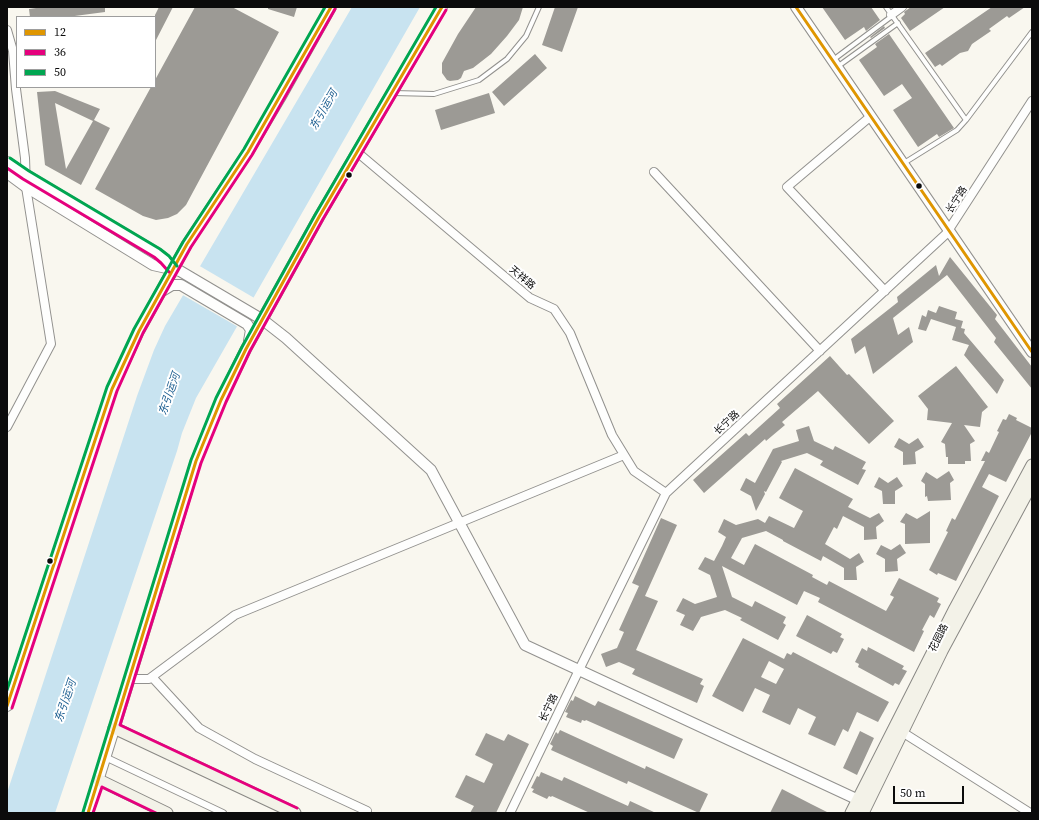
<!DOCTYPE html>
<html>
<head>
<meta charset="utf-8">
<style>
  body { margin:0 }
  #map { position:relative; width:1039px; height:820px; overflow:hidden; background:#f9f7ef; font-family:"Source Serif 4",serif }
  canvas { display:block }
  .frame { position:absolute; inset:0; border:8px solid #0b0b0b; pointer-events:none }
  .legend { position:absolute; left:16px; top:16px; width:140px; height:72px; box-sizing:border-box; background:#fff; border:1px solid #9d9d9d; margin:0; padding:5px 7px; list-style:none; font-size:12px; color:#0b0b0b }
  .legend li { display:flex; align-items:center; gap:8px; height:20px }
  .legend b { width:20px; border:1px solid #9d9d9d }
  .scale { position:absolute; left:893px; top:786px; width:71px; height:18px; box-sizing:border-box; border:2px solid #0b0b0b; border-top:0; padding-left:5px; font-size:12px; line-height:14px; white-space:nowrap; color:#0b0b0b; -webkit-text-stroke:3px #fff; paint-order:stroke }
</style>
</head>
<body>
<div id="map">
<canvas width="1039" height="820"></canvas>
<div class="frame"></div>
<ul class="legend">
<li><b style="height:5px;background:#df9601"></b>12</li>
<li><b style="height:5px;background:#e5007d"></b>36</li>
<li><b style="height:5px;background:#00a651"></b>50</li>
</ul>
<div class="scale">50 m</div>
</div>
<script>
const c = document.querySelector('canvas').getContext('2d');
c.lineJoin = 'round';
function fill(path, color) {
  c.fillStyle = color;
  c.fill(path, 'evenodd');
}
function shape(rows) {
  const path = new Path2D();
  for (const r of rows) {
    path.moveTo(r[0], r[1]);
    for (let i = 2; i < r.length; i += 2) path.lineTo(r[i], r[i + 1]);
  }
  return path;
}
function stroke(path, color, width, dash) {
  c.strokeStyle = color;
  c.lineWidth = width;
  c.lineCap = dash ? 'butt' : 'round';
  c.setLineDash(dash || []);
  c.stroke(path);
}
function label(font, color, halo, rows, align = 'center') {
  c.font = font + ' "Source Serif 4","Noto Sans SC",serif';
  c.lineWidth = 4;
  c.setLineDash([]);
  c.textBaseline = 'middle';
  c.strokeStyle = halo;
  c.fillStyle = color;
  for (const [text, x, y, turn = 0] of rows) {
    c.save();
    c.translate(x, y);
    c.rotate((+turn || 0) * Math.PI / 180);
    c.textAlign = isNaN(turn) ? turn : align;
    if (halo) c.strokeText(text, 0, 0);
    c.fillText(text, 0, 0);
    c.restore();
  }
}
fill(shape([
  [352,7,420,7,196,398,182,433,177,451,55,813,7,813,7,793,137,396,154,350,165,326]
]), '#c8e3f0');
fill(shape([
  [198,265,256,299,240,328,181,294]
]), '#f9f7ef');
fill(shape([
  [43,7,105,7,105,12,67,17,30,17,29,9],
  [159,7,173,7,155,42,155,15],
  [195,7,232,7,279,32,186,205,177,214,168,218,156,220,143,216,95,189,151,87,155,87,155,80],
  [268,7,297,7,294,17,268,9],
  [476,7,523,7,519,20,507,36,491,54,473,68,464,71,461,78,458,80,450,81,447,80,442,73,442,63,458,34],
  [555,7,578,7,562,52,542,45],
  [822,7,871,7,880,20,866,31,864,27,845,40],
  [911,7,945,7,910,31,901,18,905,14,904,12],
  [992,7,1025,7,1009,18,1007,16,989,29,991,31,972,44,968,51,960,53,942,66,940,64,935,67,925,53],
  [884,26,885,28,871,38,870,37],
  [889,34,954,128,939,137,937,134,918,147,893,110,912,98,902,84,884,96,859,60,877,47,875,44],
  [535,54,547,68,504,106,492,92],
  [55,91,100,109,94,120,110,128,81,185,45,165,37,92],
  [55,103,93,121,66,169],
  [489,93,495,113,441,130,435,110],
  [950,257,997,315,995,319,1032,367,1032,389,994,342,996,338,947,275,893,318,898,335,909,327,913,342,873,374,865,346,855,354,851,339,898,302,897,297,936,265,939,276],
  [939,306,957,312,955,319,963,321,961,328,965,329,964,333,1004,380,997,394,964,355,969,345,952,340,956,327,931,319,926,331,918,329,922,315,926,317,928,310,936,313],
  [830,356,847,375,849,374,894,421,869,444,818,391,782,422,785,425,766,441,765,439,704,493,693,480,746,433,749,436,780,408,777,404],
  [956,366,988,407,982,412,980,427,964,425,975,441,970,444,971,461,965,461,965,464,948,464,948,457,946,457,945,444,941,442,952,423,927,420,928,409,918,396],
  [1009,414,1017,418,1016,420,1032,428,1032,432,1006,482,989,474,982,487,999,496,956,581,938,573,937,575,929,570,948,532,946,531,952,518,955,520,985,461,981,461,986,451,989,453,999,432,997,431,1003,419,1006,420],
  [809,426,814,441,833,450,835,446,866,462,862,469,866,470,858,485,820,465,823,461,807,453,781,461,782,462,766,492,764,491,765,494,756,511,751,496,740,490,746,478,755,483,773,449,799,441,796,430],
  [899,438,909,444,918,438,924,447,915,452,916,464,903,465,903,452,894,447],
  [795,468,853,499,848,507,870,518,879,513,884,521,876,527,877,539,864,540,864,527,843,516,837,529,834,527,825,544,850,559,859,553,864,562,856,567,857,580,844,580,844,568,823,556,821,561,783,541,783,540,766,531,742,538,731,558,744,565,755,544,813,575,812,577,827,585,829,581,886,611,894,597,890,595,899,578,939,598,937,602,941,604,934,618,930,615,922,630,924,631,914,652,818,602,820,598,804,591,797,605,722,566,732,597,752,607,755,601,786,617,783,623,786,625,778,640,740,620,742,618,725,610,701,617,693,631,680,625,685,615,676,611,683,598,695,604,717,597,710,575,698,569,705,557,714,561,722,546,726,537,718,532,724,519,736,525,758,519,765,523,769,516,794,528,803,511,779,498],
  [949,471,954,480,950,483,951,500,928,501,927,496,925,497,925,484,921,481,926,472,937,479],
  [879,477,888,483,897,477,903,486,895,491,895,504,883,504,882,491,874,487],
  [930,511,930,543,905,544,905,524,900,522,906,513,917,519],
  [661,518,677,525,645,596,658,601,636,650,703,679,700,684,704,686,697,703,632,674,635,669,619,662,606,667,601,654,617,648,624,632,619,630,639,586,632,583],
  [900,544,906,553,897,559,898,571,885,572,885,559,876,554,881,545,891,550],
  [807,615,842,634,840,637,844,639,837,653,833,651,831,654,796,636],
  [743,638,784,659,787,653,791,655,793,652,889,702,878,722,857,712,848,732,843,729,835,746,808,734,816,717,798,708,790,725,762,712,770,695,755,688,743,712,712,696],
  [769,661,784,669,776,684,761,677],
  [868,647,904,666,902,669,907,671,899,685,895,683,893,686,858,667,859,664,855,662,862,648,867,651],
  [575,696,595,706,598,701,683,739,674,759,586,720,585,721,582,720,581,723,566,717,568,713,565,712,571,700,573,701],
  [560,730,645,769,646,766,708,794,699,813,628,781,627,784,551,750,553,746,550,744,556,732,558,734],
  [860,731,874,738,857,775,843,768],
  [486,733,504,741,508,734,529,744,496,813,470,813,474,806,455,797,466,775,484,783,489,773,493,764,475,755],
  [541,772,562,781,564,777,628,806,630,801,656,813,590,813,552,796,551,797,549,796,547,799,532,792,534,789,531,788,537,776,539,777],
  [782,789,811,804,829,813,770,813]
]), '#9c9a95');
const service = shape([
  [886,7,966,120],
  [833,60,892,16],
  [837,67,898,23],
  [394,93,434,94,479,80,507,59,526,36,539,7],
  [904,163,957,130,966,120,1032,32]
]);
const pedestrian = shape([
  [105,757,223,813]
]);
const minor = shape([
  [891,15,902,7],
  [7,30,13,51,16,89,25,158,26,187,51,344,7,427],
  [871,116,787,187,885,291],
  [357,152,530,298,554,309,570,333,612,435,634,471,666,493],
  [654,172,820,351],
  [152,677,199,728,255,759,367,811],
  [129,679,149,679,235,615,624,455],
  [899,730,1030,813],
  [510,813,579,670,666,493,946,234,1032,101]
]);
const tertiary = shape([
  [796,7,1032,352],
  [7,162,26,175,157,253,165,259,173,269],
  [7,173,26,187,153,265,180,271,263,320,286,338,431,470,525,645,865,803],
  [162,291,172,285,181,285,247,324,251,330,249,341],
  [7,706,112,389,139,331,187,244,248,152,280,98,331,7],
  [88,813,166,562,196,461,221,400,246,349,319,217,442,7]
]);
const secondary = shape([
  [114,728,295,813],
  [99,780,167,813],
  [851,813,955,608,1032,465],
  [863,813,942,651,1032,484]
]);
stroke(service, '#92918e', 6);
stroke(pedestrian, '#92918e', 8);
stroke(minor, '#92918e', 10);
stroke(tertiary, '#92918e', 12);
stroke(secondary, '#898884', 13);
stroke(service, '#fefefd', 4);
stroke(pedestrian, '#fefefd', 6);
stroke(minor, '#fefefd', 8);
stroke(tertiary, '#fefefd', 10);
stroke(secondary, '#f3f2e8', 11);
stroke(shape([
  [796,7,1032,352],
  [7,706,112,389,139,331,187,244,248,152,331,7],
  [88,813,196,461,221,400,246,349,319,217,442,7]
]), '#df9601', 3);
stroke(shape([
  [7,168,23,179,154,257,161,263,169,272],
  [12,708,117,391,143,333,191,247,252,155,335,9],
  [297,808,120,725,201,463,226,402,250,351,323,219,446,10],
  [93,813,102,787,156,813]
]), '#e5007d', 3);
stroke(shape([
  [10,158,29,171,160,249,169,256,177,266],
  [7,690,107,387,134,329,183,242,244,149,325,7],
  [83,812,191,460,216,398,242,347,315,215,436,7]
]), '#00a651', 3);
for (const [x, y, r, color] of [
  [349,175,3.5,"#0b0b0b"],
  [919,186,3.5,"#0b0b0b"],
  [50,561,3.5,"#0b0b0b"]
]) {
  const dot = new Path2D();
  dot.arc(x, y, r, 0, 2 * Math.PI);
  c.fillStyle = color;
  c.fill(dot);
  stroke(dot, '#fff', 1.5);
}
label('10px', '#0b0b0b', '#fff', [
  ["长宁路",957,200,-57],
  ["天祥路",522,278,40],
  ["长宁路",727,423,-43],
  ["花园路",939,638,-63],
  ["长宁路",549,708,-64]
]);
label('italic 11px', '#1f6092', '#fff', [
  ["东引运河",324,110,-60],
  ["东引运河",170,394,-71],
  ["东引运河",66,701,-71]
]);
</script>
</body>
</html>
